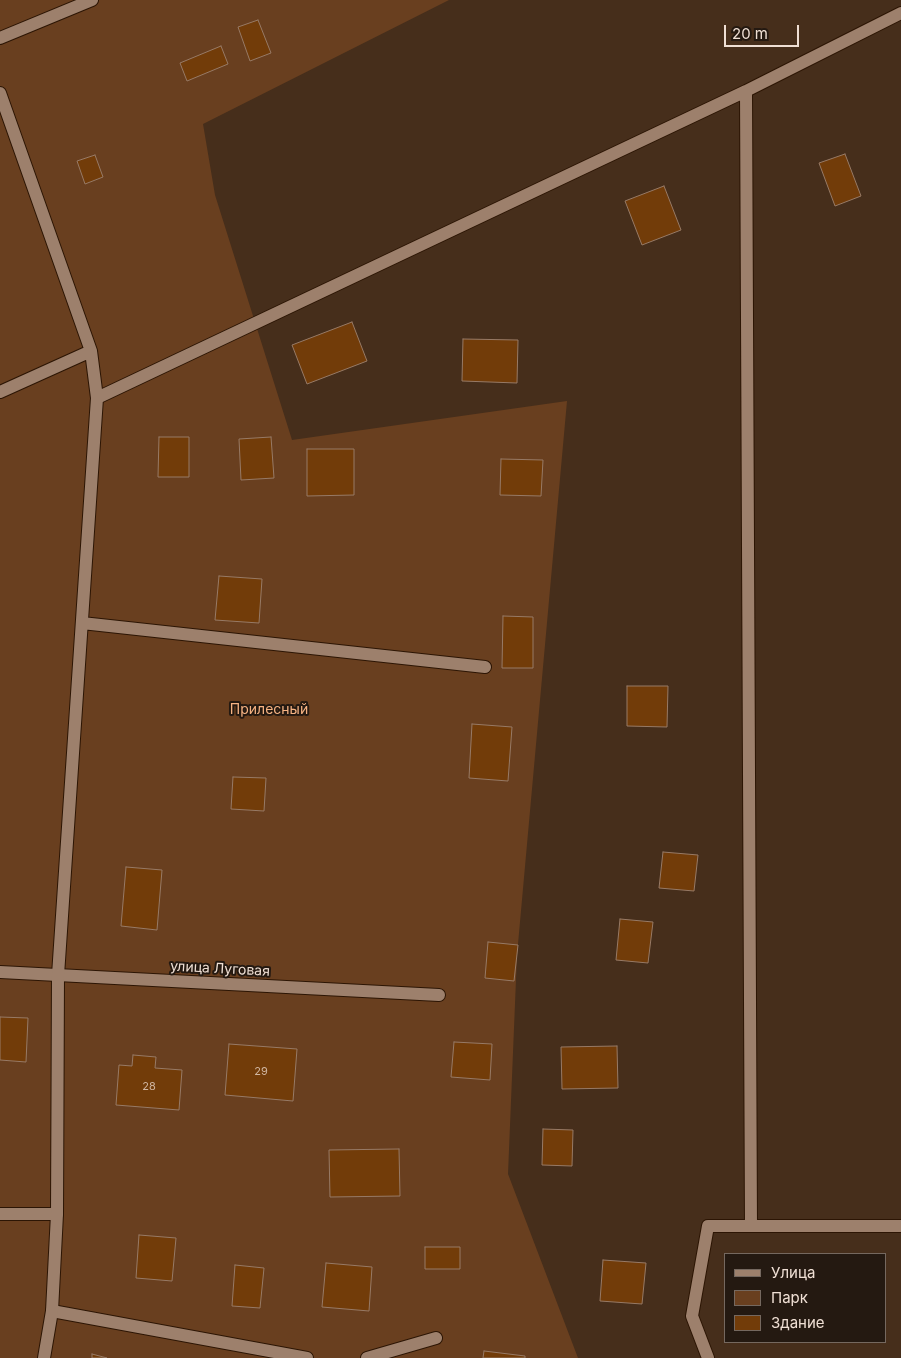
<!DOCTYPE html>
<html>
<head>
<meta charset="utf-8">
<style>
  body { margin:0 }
  #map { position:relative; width:901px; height:1358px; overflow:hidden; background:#462e1b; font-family:Inter,sans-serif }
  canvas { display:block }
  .legend { position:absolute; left:724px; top:1253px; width:162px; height:90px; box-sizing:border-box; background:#241911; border:1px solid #75685f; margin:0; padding:6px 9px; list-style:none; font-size:15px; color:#efdfd4 }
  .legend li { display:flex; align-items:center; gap:10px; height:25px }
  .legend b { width:25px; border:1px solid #75685f }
  .scale { position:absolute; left:724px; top:25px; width:75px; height:22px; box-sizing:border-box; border:2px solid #efdfd4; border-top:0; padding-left:6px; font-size:15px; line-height:18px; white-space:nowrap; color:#efdfd4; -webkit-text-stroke:4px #241911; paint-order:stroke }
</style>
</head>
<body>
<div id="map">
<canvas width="901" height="1358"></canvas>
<ul class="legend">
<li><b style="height:6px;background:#9d806c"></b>Улица</li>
<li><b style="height:14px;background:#693f1f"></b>Парк</li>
<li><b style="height:14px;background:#723c09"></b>Здание</li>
</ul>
<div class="scale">20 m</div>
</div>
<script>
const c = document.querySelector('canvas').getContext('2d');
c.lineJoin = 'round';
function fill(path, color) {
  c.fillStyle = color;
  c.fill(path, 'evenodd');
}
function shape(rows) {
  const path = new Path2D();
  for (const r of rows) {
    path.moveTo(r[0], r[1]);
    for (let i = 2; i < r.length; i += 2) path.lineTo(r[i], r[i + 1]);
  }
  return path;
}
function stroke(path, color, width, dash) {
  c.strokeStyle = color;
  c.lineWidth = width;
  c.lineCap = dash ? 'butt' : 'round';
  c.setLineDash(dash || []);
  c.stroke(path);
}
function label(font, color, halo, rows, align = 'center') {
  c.font = font + ' Inter,sans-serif';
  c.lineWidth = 4;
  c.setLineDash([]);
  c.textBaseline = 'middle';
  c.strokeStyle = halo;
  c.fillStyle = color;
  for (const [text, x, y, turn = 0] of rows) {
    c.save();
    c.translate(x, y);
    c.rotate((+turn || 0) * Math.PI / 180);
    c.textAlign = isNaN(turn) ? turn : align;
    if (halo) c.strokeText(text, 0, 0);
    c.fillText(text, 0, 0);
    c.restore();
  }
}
fill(shape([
  [0,0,449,0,203,124,215,195,292,440,567,401,517,955,508,1174,578,1358,0,1358]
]), '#693f1f');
const building = shape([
  [258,20,271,53,250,61,238,27,258,20],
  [221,46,228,64,187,81,180,63,221,46],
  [845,154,861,196,835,206,819,163,845,154],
  [95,155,103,177,85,184,77,161,95,155],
  [664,186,681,230,642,245,625,201,664,186],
  [352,322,367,361,307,384,292,345,352,322],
  [463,339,518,340,517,383,462,381,463,339],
  [159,437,189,437,189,477,158,477,159,437],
  [271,437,274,478,241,480,239,439,271,437],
  [307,449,354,449,354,495,307,496,307,449],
  [501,459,543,460,541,496,500,495,501,459],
  [219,576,262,579,259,623,215,620,219,576],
  [503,616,533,617,533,668,502,668,503,616],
  [627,686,668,686,667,727,627,726,627,686],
  [472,724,512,727,508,781,469,778,472,724],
  [233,777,266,778,264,811,231,809,233,777],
  [663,852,698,855,694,891,659,888,663,852],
  [126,867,162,870,157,930,121,926,126,867],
  [620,919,653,922,648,963,616,960,620,919],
  [488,942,518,945,514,981,485,978,488,942],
  [0,1017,28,1018,26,1062,0,1060,0,1017],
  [454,1042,492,1044,490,1080,451,1077,454,1042],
  [229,1044,297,1049,293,1101,225,1095,229,1044],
  [617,1046,618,1088,562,1089,561,1047,617,1046],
  [133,1055,156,1057,155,1068,182,1070,179,1110,116,1105,119,1065,132,1066,133,1055],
  [543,1129,573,1130,572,1166,542,1165,543,1129],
  [399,1149,400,1196,330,1197,329,1150,399,1149],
  [139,1235,176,1238,172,1281,136,1278,139,1235],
  [425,1247,460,1247,460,1269,425,1269,425,1247],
  [603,1260,646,1263,642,1304,600,1301,603,1260],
  [326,1263,372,1267,369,1311,322,1307,326,1263],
  [235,1265,264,1268,260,1308,232,1306,235,1265],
  [484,1351,525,1356,525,1358,483,1358,484,1351],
  [92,1354,107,1358,92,1358,92,1354]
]);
fill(building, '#723c09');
stroke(building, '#977a66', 1);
const lane = shape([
  [0,972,439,995],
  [0,1214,57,1214],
  [52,1311,307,1358],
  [367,1358,436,1338]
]);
const street = shape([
  [0,38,92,0],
  [746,91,751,1225],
  [0,93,91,351,97,398,58,975,57,1214,52,1311,44,1358],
  [0,392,91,351],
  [97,398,746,91,901,13],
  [82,623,485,667],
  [708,1358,692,1316,708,1226,901,1226]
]);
stroke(lane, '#2c1504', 14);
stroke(street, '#2c1504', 14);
stroke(lane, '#9d806c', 12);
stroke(street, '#9d806c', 12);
label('11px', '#d0b6a1', null, [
  ["29",261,1072],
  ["28",149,1087]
]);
label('14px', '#f6b383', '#241911', [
  ["Прилесный",269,710]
]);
label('14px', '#efdfd4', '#241911', [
  ["улица Луговая",220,969,3]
]);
</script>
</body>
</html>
